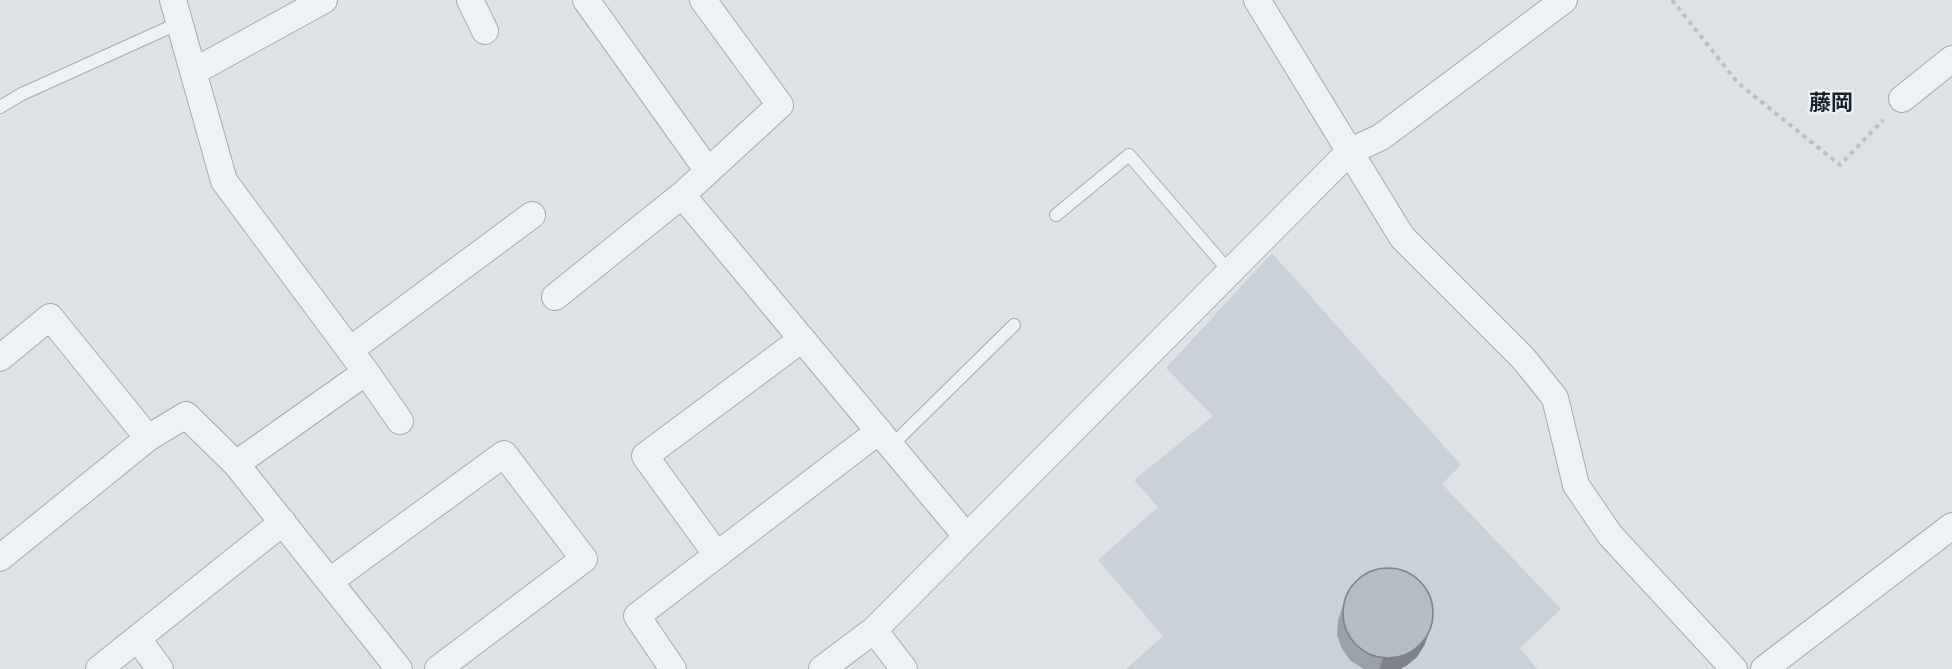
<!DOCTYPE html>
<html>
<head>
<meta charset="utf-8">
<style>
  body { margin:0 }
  canvas { display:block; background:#dde2e7 }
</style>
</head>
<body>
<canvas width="1952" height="669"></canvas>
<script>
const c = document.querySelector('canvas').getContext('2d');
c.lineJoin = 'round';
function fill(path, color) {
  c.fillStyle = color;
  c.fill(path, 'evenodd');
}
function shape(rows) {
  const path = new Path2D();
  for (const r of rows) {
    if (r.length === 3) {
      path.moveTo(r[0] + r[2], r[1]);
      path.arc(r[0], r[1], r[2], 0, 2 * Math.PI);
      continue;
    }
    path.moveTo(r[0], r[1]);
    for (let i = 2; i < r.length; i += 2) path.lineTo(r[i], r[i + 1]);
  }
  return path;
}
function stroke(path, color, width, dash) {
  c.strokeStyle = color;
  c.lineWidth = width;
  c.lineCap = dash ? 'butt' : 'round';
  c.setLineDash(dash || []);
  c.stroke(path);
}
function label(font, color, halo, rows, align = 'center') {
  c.font = font + ' "Space Grotesk","Noto Sans JP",sans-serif';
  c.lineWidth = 5;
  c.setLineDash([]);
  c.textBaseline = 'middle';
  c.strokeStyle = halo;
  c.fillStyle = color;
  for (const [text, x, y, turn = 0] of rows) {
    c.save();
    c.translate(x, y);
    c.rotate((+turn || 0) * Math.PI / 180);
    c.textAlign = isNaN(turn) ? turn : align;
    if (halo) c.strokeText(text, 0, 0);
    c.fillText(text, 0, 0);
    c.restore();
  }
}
fill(shape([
  [1272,253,1461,465,1442,484,1561,609,1520,648,1537,669,1126,669,1163,636,1098,560,1158,507,1134,480,1213,416,1166,368]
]), '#cbd1d9');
const lane = shape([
  [0,107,22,94,179,23],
  [1056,215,1129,155,1229,271],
  [891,446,1014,325]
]);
const street = shape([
  [173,0,224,181,366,372,236,464,399,669],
  [470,0,485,31],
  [586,0,708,171],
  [703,0,780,105,682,195,966,536],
  [1257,0,1402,237,1523,358,1555,398,1576,485,1610,535,1734,669],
  [193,72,324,0],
  [1902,99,1952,59],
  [555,297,682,195],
  [350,350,532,215],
  [0,358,50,317,148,438,186,415,236,464],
  [366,372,400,421],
  [717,555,645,456,802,339],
  [0,558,148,438],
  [330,581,504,454,584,559,438,669],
  [874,630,904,669],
  [138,639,160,669],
  [99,669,283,522],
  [673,669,637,616,879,431],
  [822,669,874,630,1349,152,1381,137,1564,0],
  [1764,669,1952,526]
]);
stroke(lane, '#a2aab1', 14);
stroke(street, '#a2aab1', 28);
stroke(shape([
  [1672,0,1738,83,1840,165,1883,120]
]), '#bbc0c5', 4, [4.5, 4.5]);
stroke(lane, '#eff2f5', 12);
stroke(street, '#eff2f5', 26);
fill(shape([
  [1348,591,1425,644,1417,657,1406,666,1400,669,1364,669,1351,661,1342,649,1337,635,1338,620]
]), '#9ba2a9');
fill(shape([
  [1430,629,1425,644,1417,657,1406,666,1400,669,1379,669,1383,658]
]), '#7e8489');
const building = shape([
  [1388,613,45]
]);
fill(building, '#b4bcc4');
stroke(building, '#7e8489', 1.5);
label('bold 22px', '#18232e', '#ecf1f5', [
  ["藤岡",1831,104]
]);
</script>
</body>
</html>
